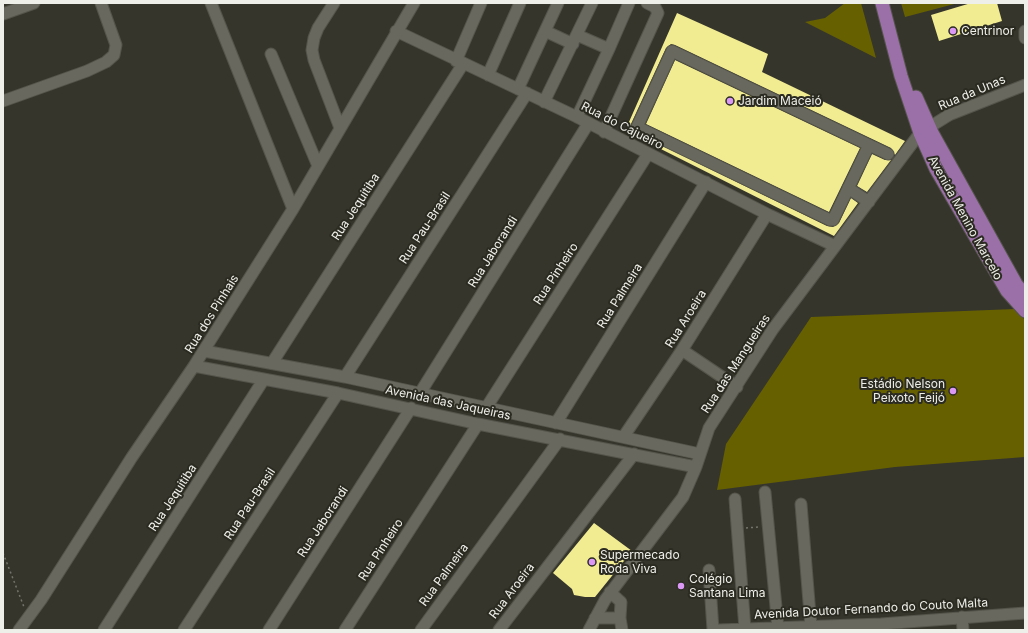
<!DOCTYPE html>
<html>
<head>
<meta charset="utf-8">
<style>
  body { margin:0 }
  #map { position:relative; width:1028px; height:633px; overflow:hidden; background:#35352c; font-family:Inter,sans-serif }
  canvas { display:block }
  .frame { position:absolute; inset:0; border:4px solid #efefe9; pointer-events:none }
</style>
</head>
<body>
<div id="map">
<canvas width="1028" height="633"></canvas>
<div class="frame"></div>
</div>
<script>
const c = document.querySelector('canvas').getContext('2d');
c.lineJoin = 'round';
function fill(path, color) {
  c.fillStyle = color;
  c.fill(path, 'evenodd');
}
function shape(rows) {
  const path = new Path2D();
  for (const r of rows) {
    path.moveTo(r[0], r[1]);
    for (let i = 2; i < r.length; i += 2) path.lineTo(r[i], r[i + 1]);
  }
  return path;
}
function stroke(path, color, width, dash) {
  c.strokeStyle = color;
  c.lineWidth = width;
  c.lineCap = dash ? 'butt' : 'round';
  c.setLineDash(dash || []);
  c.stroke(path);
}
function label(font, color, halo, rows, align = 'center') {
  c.font = font + ' Inter,sans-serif';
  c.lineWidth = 4;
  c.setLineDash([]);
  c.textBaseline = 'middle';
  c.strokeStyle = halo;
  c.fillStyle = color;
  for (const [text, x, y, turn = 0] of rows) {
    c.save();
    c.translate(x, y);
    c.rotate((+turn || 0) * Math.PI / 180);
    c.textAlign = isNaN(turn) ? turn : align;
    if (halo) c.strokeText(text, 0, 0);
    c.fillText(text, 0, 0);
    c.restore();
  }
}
fill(shape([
  [845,3,861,3,876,58,805,22,825,18],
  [901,3,958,3,905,17],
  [1015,309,1025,320,1025,457,895,467,717,490,726,444,811,317]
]), '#666000');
fill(shape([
  [971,3,997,3,1002,21,939,41,931,15],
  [677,13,768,54,762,72,905,141,895,155,891,148,675,45,671,44,666,48,631,124,632,131,827,226,833,227,839,223,851,198,858,203,834,236,625,131],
  [675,60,860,148,829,212,646,124],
  [872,154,885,160,891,160,867,192,857,186],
  [594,523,632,551,595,597,585,597,574,595,572,589,553,573]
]), '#f1eb91');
const minor = shape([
  [211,3,293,209],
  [334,3,318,28,314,38,312,50,314,60,340,128],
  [3,14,34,3],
  [396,31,577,117,769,215,835,246],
  [545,31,573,44],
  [1025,31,1025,38],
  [577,35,609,49],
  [271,54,318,166],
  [456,61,481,3],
  [488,75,520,3],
  [518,89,558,3],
  [3,101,87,71,106,62,114,55,116,45,101,3],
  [544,102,592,3],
  [577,117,609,49,629,3],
  [604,132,658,13,655,7,647,3],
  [869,145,833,220,830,220,637,127,672,51,888,154],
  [848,188,869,202],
  [682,350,737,387],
  [204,351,345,377,700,454],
  [272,363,463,64],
  [194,366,338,393,478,424,696,467],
  [345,377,527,93],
  [420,393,588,124],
  [486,408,648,154],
  [556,423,706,182],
  [624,436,682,350,767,214],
  [765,492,778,628],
  [735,499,745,629],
  [801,504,811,627],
  [709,570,713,630],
  [962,617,963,630],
  [595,618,620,618,621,602,610,592],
  [620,618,622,630],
  [19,630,41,600,132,457,194,366,293,209,414,3],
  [104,630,264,379],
  [184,630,338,393],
  [269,630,411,408],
  [345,630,478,424],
  [421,630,560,439],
  [499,630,634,454],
  [589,630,605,600,683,497,696,467,709,428,773,329,920,133,949,115,1025,85],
  [719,630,881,624,1025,613]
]);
const major = shape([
  [882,3,901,76,920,133,936,169,1007,291,1025,311],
  [916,97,932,133,1016,284,1025,295]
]);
stroke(minor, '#54544b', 13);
stroke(major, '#54544b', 15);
stroke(shape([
  [746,528,759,527],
  [3,553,24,607]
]), '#74746c', 1.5, [2, 3]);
stroke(minor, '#68685e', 11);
stroke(major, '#9b6fa8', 13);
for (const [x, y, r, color] of [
  [953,31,4,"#db99f5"],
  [730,101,4,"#db99f5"],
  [953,391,4,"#db99f5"],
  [592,562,4,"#db99f5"],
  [681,586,4,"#db99f5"]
]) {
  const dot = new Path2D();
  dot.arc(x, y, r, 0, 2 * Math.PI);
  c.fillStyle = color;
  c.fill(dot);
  stroke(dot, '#2b2b22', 1.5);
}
label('12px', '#efefe9', '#2b2b22', [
  ["Centrinor",961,31],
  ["Jardim Maceió",738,101],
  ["Estádio Nelson",945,384,"right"],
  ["Peixoto Feijó",945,398,"right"],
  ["Supermecado",600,555],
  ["Roda Viva",600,569],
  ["Colégio",689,579],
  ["Santana Lima",689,593]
], 'left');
label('12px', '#efefe9', '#2b2b22', [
  ["Rua da Unas",972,93,-23],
  ["Rua do Cajueiro",622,126,27],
  ["Rua Jequitiba",356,207,-57],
  ["Avenida Menino Marcelo",965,218,61],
  ["Rua Pau-Brasil",425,228,-57],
  ["Rua Jaborandi",493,252,-58],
  ["Rua Pinheiro",556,274,-57],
  ["Rua Palmeira",620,296,-58],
  ["Rua dos Pinhais",212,314,-58],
  ["Rua Aroeira",686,319,-58],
  ["Rua das Mangueiras",736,364,-57],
  ["Avenida das Jaqueiras",448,403,12],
  ["Rua Jequitiba",173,498,-57],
  ["Rua Pau-Brasil",250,504,-57],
  ["Rua Jaborandi",323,522,-57],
  ["Rua Pinheiro",381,550,-57],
  ["Rua Palmeira",444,575,-54],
  ["Rua Aroeira",512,591,-53],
  ["Avenida Doutor Fernando do Couto Malta",871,609,-3]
]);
</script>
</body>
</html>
